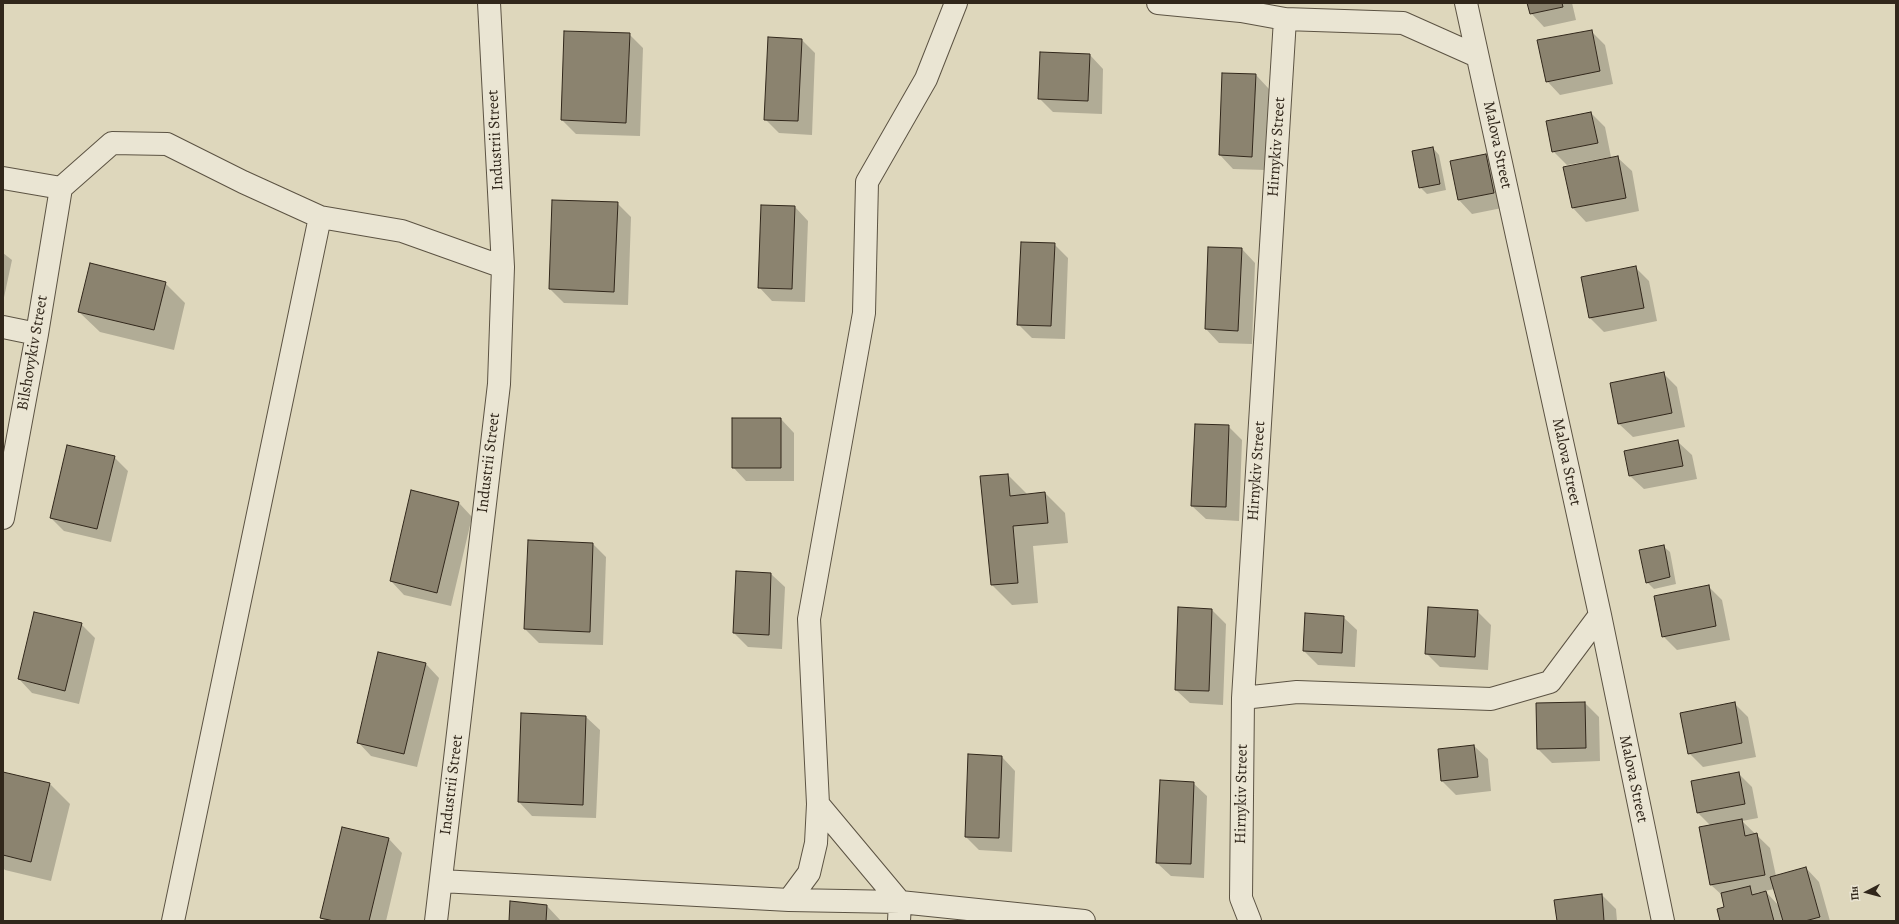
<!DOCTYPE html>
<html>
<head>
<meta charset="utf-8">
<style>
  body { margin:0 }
  #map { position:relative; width:1899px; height:924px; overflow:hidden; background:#ded7bc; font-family:Alegreya,serif }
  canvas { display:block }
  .frame { position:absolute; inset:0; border:4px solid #31271b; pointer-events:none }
  .north { position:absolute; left:1847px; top:872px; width:40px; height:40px; -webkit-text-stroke:3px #eae5d3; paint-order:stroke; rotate:264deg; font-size:11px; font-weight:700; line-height:16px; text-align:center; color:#31271b }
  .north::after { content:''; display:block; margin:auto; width:14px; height:18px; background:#31271b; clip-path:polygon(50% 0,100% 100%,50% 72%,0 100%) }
</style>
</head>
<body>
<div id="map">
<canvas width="1899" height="924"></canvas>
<div class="frame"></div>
<div class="north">Пн</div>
</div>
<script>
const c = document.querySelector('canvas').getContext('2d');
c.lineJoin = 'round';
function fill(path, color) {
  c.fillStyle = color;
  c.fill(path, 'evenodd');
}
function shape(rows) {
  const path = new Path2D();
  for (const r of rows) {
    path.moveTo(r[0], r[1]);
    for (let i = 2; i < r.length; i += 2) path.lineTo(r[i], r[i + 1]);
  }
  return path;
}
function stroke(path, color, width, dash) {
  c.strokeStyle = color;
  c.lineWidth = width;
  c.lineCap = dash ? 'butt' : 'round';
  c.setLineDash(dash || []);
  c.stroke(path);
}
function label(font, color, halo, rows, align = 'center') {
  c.font = font + ' Alegreya,serif';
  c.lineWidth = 3;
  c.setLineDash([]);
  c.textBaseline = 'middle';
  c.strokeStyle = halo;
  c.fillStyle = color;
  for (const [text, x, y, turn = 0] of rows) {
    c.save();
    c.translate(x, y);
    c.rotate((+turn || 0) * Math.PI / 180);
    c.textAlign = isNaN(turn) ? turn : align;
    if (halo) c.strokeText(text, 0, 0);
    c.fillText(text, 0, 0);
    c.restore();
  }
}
fill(shape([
  [1528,3,1572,3,1576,20,1544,27,1531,13],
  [1591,31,1605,45,1613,84,1560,95,1547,81],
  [629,34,643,48,640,136,576,134,562,120],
  [802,40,815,53,812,135,779,133,765,119],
  [1090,55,1103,69,1102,114,1053,112,1039,98],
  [1256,75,1269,89,1266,170,1233,169,1220,155],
  [1591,113,1605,127,1611,157,1567,165,1553,151],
  [1433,148,1439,155,1446,190,1427,194,1420,187],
  [1486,155,1500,168,1507,207,1472,214,1459,200],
  [1618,158,1632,171,1639,211,1586,222,1573,208],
  [617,203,631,217,628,305,564,303,550,289],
  [795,207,808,221,805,302,772,301,759,287],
  [1054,244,1068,258,1065,339,1032,338,1018,324],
  [1209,248,1242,249,1255,263,1252,344,1219,343,1206,329],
  [3,253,12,260,3,302],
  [1635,267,1649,281,1657,321,1604,332,1590,318,1582,278],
  [165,283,185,303,174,350,100,332,79,312],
  [1663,373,1677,387,1685,427,1633,437,1619,424],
  [781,419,794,433,794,481,746,481,733,467],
  [1228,426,1242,440,1239,521,1206,519,1192,506],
  [1678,442,1692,455,1697,479,1644,489,1630,476],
  [114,457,128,471,111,542,64,531,51,518],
  [1008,475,1028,495,1045,493,1065,513,1068,543,1033,546,1038,603,1012,605,992,585],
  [412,492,459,503,472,517,451,606,404,595,391,581],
  [593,544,606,557,603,645,539,643,525,629],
  [1663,546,1670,552,1676,584,1654,589,1647,582],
  [737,572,771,574,785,587,782,649,748,647,734,633],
  [1708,586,1722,600,1730,640,1677,650,1663,636],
  [1212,610,1226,624,1223,705,1190,703,1176,690],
  [1477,611,1491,625,1488,670,1440,667,1426,653],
  [1343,617,1357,630,1355,667,1318,665,1304,651],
  [81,624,95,638,79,704,32,693,19,679],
  [426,664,439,678,417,767,371,756,358,742],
  [1585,703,1599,717,1600,761,1552,763,1538,749],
  [1734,703,1748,717,1756,757,1703,767,1689,753],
  [522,714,586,717,600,730,596,818,532,816,519,802],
  [1474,746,1488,759,1491,791,1456,795,1442,781,1439,750],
  [1002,757,1015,771,1012,852,979,850,966,837],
  [4,773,50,784,70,804,51,881,5,870,3,868],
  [1738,773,1752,787,1758,818,1742,821,1770,848,1776,876,1806,868,1819,882,1830,921,1721,921,1726,908,1723,896,1711,885,1711,826,1698,813],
  [1774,889,1779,906,1766,892,1757,894,1756,893],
  [1193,783,1207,796,1204,878,1171,876,1157,863],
  [389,839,402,853,386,921,325,921,321,917],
  [1602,895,1616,909,1617,921,1558,921],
  [547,906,561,921,510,921]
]), '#0003');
const building = shape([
  [1527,3,1562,3,1563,7,1530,14,1527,3],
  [1592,30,1600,71,1546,82,1537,40,1592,30],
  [564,31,630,33,626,123,561,120,564,31],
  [768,37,802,39,798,121,764,120,768,37],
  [1040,52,1090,54,1088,101,1038,99,1040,52],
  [1222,73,1256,74,1252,157,1219,155,1222,73],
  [1591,112,1598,143,1552,152,1546,121,1591,112],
  [1433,147,1440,184,1419,188,1412,151,1433,147],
  [1486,154,1494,193,1458,200,1450,161,1486,154],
  [1618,156,1626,198,1572,208,1563,167,1618,156],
  [552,200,618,202,614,292,549,289,552,200],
  [761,205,795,206,792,289,758,288,761,205],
  [1021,242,1055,243,1051,326,1017,325,1021,242],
  [1208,247,1242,248,1238,331,1205,329,1208,247],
  [90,263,166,282,154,330,78,312,90,263],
  [1636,266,1644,308,1589,318,1581,277,1636,266],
  [1664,372,1672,413,1618,424,1610,383,1664,372],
  [732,418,781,418,781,468,732,468,732,418],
  [1195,424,1229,425,1226,507,1191,506,1195,424],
  [1678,440,1683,466,1629,476,1624,451,1678,440],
  [67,445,115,456,97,529,50,518,67,445],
  [1008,474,1010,496,1045,492,1048,523,1013,526,1018,583,991,585,980,476,1008,474],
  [411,490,459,502,437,593,390,581,411,490],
  [528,540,593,543,590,632,524,629,528,540],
  [1664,545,1670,577,1646,583,1639,550,1664,545],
  [736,571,771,573,769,635,733,633,736,571],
  [1709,585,1716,626,1662,637,1654,596,1709,585],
  [1178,607,1212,609,1209,691,1175,690,1178,607],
  [1428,607,1478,610,1475,657,1425,654,1428,607],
  [34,612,82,623,65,691,18,679,34,612],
  [1305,613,1344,616,1342,653,1303,651,1305,613],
  [378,652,426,663,404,754,357,743,378,652],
  [1585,702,1586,748,1537,749,1536,703,1585,702],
  [1735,702,1742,743,1688,754,1680,713,1735,702],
  [521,713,586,716,583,805,518,802,521,713],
  [1474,745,1478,777,1441,781,1438,749,1474,745],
  [968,754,1002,756,999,838,965,837,968,754],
  [3,772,50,783,31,862,3,855,3,772],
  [1739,772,1745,804,1697,813,1691,781,1739,772],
  [1160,780,1194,782,1191,864,1156,863,1160,780],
  [1742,819,1745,836,1757,833,1765,875,1710,885,1699,827,1742,819],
  [342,827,389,838,369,921,334,921,320,918,342,827],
  [1806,867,1820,917,1805,921,1783,921,1770,877,1806,867],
  [1750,886,1752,895,1766,891,1774,921,1720,921,1717,909,1724,907,1721,893,1750,886],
  [1602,894,1604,921,1557,921,1554,900,1602,894],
  [510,901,547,905,546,921,509,921,510,901]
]);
fill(building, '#8b836f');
stroke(building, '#31271b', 1);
const minor = shape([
  [1158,3,1241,11,1285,19,1403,23,1477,56],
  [1466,3,1600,615,1663,921],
  [3,178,61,188],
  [61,188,112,143,167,144,243,182,320,217,402,231,503,267],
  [3,327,37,334],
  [3,518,37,334,61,188],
  [1243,698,1297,692,1491,699,1550,682,1600,615],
  [441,881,789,900,900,902,1084,921],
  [789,900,809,873,816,843,818,804],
  [173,921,320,217],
  [436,921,499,384,503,267,489,3],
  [899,921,900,902,818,804,809,619,864,313,867,182,926,79,956,3],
  [1250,921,1241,898,1243,698,1285,19]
]);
stroke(minor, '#5c5343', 24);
stroke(minor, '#eae5d3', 22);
label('16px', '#31271b', '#eae5d3', [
  ["Industrii Street",496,140,-93],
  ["Malova Street",1497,145,78],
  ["Hirnykiv Street",1277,147,-86],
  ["Bilshovykiv Street",33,353,-80],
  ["Malova Street",1566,462,78],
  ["Industrii Street",489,463,-83],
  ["Hirnykiv Street",1257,471,-86],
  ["Malova Street",1633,779,78],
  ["Industrii Street",452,785,-83],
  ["Hirnykiv Street",1242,794,-89]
]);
</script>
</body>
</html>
